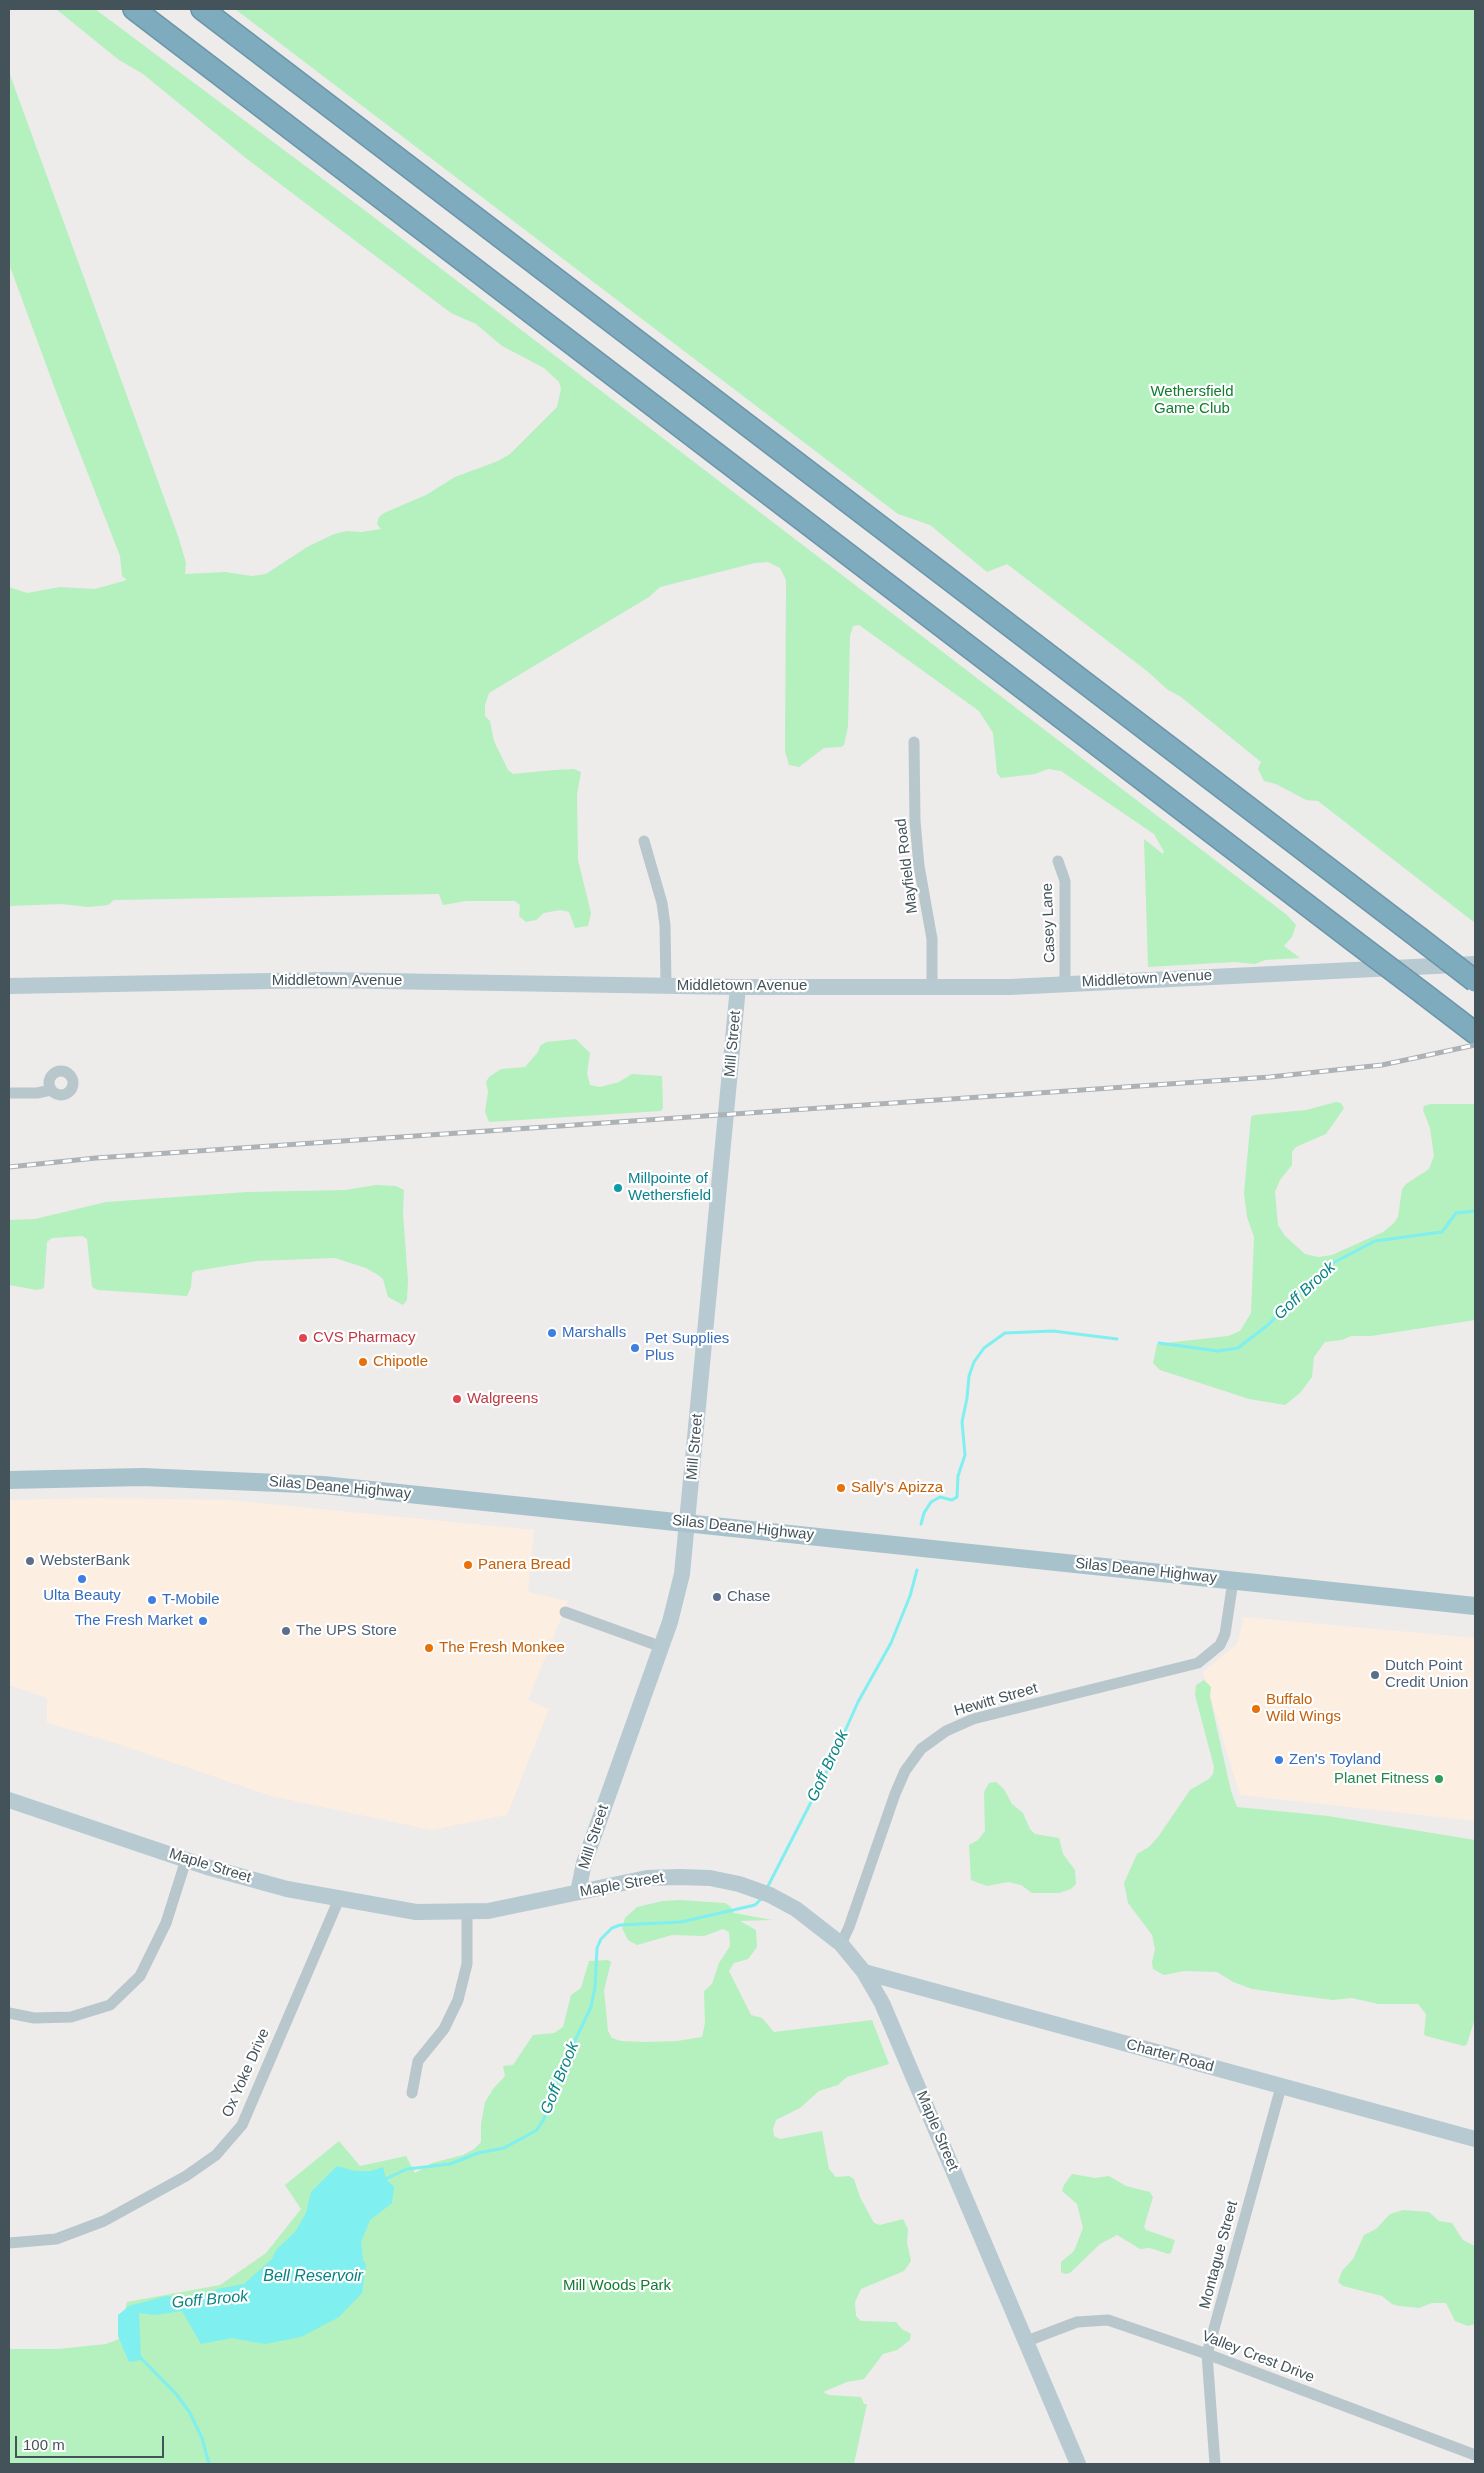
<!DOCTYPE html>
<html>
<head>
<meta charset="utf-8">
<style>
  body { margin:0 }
  #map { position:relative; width:1484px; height:2473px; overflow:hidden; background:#eeebeb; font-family:Helvetica,sans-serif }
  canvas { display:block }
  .frame { position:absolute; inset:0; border:10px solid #435359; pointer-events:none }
  .scale { position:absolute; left:15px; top:2436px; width:149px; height:22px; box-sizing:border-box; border:2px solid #435359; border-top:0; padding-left:6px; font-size:15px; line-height:18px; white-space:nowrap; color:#435359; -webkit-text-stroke:4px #fff; paint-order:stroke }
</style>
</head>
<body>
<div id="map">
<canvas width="1484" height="2473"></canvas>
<div class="frame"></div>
<div class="scale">100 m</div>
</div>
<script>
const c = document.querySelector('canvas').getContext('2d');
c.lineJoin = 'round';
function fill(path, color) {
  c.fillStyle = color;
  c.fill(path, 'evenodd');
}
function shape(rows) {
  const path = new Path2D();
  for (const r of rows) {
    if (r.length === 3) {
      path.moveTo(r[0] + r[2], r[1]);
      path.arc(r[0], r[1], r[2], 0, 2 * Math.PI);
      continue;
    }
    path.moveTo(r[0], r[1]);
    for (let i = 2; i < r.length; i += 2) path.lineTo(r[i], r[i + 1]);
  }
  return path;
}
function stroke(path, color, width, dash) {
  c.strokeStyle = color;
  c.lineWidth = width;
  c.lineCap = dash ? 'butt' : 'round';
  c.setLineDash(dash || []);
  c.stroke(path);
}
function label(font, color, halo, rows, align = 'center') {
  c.font = font + ' Helvetica,sans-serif';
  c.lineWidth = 4.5;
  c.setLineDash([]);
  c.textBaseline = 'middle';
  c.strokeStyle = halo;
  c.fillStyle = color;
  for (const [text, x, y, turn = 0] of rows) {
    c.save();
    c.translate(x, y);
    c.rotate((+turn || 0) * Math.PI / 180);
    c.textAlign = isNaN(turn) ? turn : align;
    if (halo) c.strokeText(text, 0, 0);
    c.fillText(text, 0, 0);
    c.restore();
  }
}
fill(shape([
  [98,1498,230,1500,534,1530,528,1592,568,1601,528,1700,549,1709,507,1815,431,1830,271,1796,115,1743,47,1723,47,1698,9,1685,9,1500],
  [1244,1617,1475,1638,1475,1821,1240,1795,1203,1672,1237,1644]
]), '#fceee1');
fill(shape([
  [56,9,95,9,363,209,1287,915,1296,925,1292,937,1284,946,1300,958,1265,960,1255,964,1235,962,1148,967,1144,839,1163,854,1164,852,1154,834,1061,771,1048,769,1035,774,1001,778,997,773,993,733,979,711,859,625,853,626,850,636,848,727,844,745,841,747,824,748,799,767,789,765,785,751,786,580,780,568,768,562,755,563,660,587,649,597,489,693,485,705,485,716,490,721,494,741,508,770,513,774,554,770,574,769,581,772,577,795,578,860,591,913,588,926,575,928,569,912,560,910,544,913,536,920,526,922,519,916,520,905,515,901,466,901,443,905,439,894,114,900,108,905,88,907,61,904,9,906,9,587,27,593,60,587,95,589,127,580,122,576,120,556,58,397,9,264,9,72,178,536,186,563,185,574,225,572,252,576,266,574,307,547,334,534,347,531,361,532,381,529,377,524,379,517,384,513,426,495,455,477,498,461,510,454,557,407,561,389,559,382,544,368,502,346,476,324,451,313,247,159,143,74,119,60],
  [235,9,1475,9,1475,923,1318,801,1306,800,1276,784,1264,781,1258,769,1261,762,1181,697,1168,690,1147,671,1007,564,987,572,930,525,898,514],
  [576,1039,590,1053,587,1073,590,1085,600,1087,619,1082,632,1074,662,1076,663,1108,661,1111,489,1122,485,1112,488,1092,486,1082,489,1077,501,1069,525,1067,538,1052,540,1046,546,1042],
  [1336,1102,1341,1103,1344,1108,1338,1117,1326,1134,1296,1147,1292,1152,1292,1165,1280,1180,1275,1192,1278,1225,1285,1236,1305,1254,1318,1257,1332,1255,1383,1232,1394,1223,1398,1217,1402,1189,1406,1184,1429,1169,1434,1156,1430,1128,1423,1110,1424,1106,1431,1104,1475,1104,1475,1320,1371,1336,1351,1336,1342,1340,1325,1342,1314,1357,1312,1377,1300,1393,1285,1405,1249,1399,1160,1370,1153,1363,1157,1344,1228,1336,1240,1331,1251,1313,1254,1237,1247,1217,1244,1193,1251,1117,1254,1115,1306,1110],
  [376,1185,396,1186,404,1190,403,1213,408,1281,407,1300,403,1305,388,1297,383,1279,378,1275,366,1268,335,1258,257,1261,195,1271,192,1273,191,1287,187,1296,98,1290,92,1287,87,1239,82,1236,52,1238,47,1242,44,1288,37,1290,9,1285,9,1220,35,1219,106,1202,247,1192,345,1190],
  [1204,1680,1211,1687,1210,1697,1231,1791,1237,1807,1328,1816,1475,1840,1475,2018,1467,2044,1464,2046,1426,2036,1424,2034,1426,2014,1418,2004,1378,2004,1352,1998,1333,2000,1294,1995,1252,1989,1233,1982,1217,1972,1184,1971,1164,1975,1153,1969,1152,1962,1155,1949,1152,1935,1128,1903,1124,1883,1137,1854,1149,1847,1158,1837,1190,1790,1209,1779,1213,1774,1214,1767,1195,1695,1196,1685],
  [996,1782,1004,1789,1012,1804,1023,1813,1030,1829,1035,1834,1059,1838,1063,1854,1075,1870,1076,1884,1071,1889,1059,1893,1032,1893,1021,1885,1008,1882,987,1886,971,1880,969,1845,978,1840,985,1831,984,1792,989,1783],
  [680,1900,725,1903,730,1906,734,1913,772,1920,740,1921,756,1930,757,1947,748,1959,734,1963,729,1971,751,2015,762,2018,774,2032,872,2020,889,2064,847,2077,838,2085,819,2091,800,2108,776,2120,773,2129,774,2136,780,2139,822,2131,829,2169,836,2177,849,2176,854,2179,860,2197,874,2223,880,2225,903,2219,908,2229,907,2243,911,2261,904,2271,861,2289,855,2302,856,2316,861,2321,896,2322,902,2329,911,2334,910,2340,897,2350,883,2354,864,2379,847,2382,823,2392,829,2395,861,2397,864,2404,867,2404,854,2464,9,2464,9,2349,58,2349,106,2344,119,2339,127,2302,220,2285,266,2253,301,2209,285,2185,339,2141,360,2166,406,2156,415,2173,432,2163,463,2155,474,2149,481,2142,481,2124,485,2102,493,2089,505,2076,503,2066,513,2065,533,2035,554,2033,563,2027,571,1995,581,1988,589,1961,608,1960,611,1962,604,1990,608,2031,612,2038,621,2041,645,2042,677,2041,702,2037,705,2023,704,1991,712,1984,719,1963,730,1946,729,1932,723,1929,704,1936,672,1935,637,1945,628,1940,622,1928,625,1918,637,1907,662,1901],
  [1072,2174,1095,2178,1109,2176,1126,2186,1150,2192,1153,2197,1144,2227,1146,2230,1175,2240,1171,2253,1168,2254,1150,2248,1140,2249,1117,2235,1100,2244,1070,2273,1064,2274,1061,2272,1061,2262,1074,2251,1083,2228,1077,2204,1062,2191,1064,2185],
  [1403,2210,1429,2212,1439,2221,1452,2223,1463,2240,1475,2246,1475,2324,1468,2326,1455,2321,1446,2303,1432,2303,1419,2308,1399,2306,1392,2304,1382,2296,1343,2286,1338,2282,1342,2271,1353,2259,1364,2235,1376,2229,1390,2214]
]), '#b5f0bf');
fill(shape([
  [337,2166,355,2171,371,2171,383,2167,386,2179,394,2187,392,2203,370,2220,361,2242,363,2260,366,2265,362,2293,339,2317,301,2337,265,2344,232,2338,201,2344,182,2311,155,2315,139,2313,141,2360,129,2362,118,2336,118,2315,129,2306,152,2300,166,2296,193,2299,218,2289,244,2284,272,2259,276,2250,295,2232,306,2213,311,2192]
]), '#7fefef');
stroke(shape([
  [1159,1343,1218,1351,1238,1348,1268,1325,1305,1286,1331,1264,1375,1241,1442,1232,1456,1213,1475,1211],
  [921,1524,924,1513,931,1502,940,1497,952,1500,957,1497,958,1476,965,1455,962,1422,967,1398,969,1376,974,1362,984,1348,1005,1333,1053,1331,1117,1339],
  [767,1888,828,1769,858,1702,891,1643,910,1596,917,1570],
  [383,2180,407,2169,450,2164,478,2153,504,2148,537,2130,544,2119,560,2072,591,2007,595,1987,597,1948,601,1939,612,1928,620,1925,681,1922,755,1905,762,1898],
  [139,2356,177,2395,190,2413,202,2438,209,2464]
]), '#7fefef', 3);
const highway = shape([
  [134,9,1354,941],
  [202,9,1418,937],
  [1424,994,1475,1033]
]);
stroke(highway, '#6b96a9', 24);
stroke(shape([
  [914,742,915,821,919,866,932,939,932,987],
  [644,841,662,903,665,925,666,986],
  [1058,861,1065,881,1065,984],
  [61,1083,12],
  [9,1093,37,1093,51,1090],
  [565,1612,662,1647],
  [841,1944,849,1927,895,1794,905,1771,921,1749,946,1731,973,1719,1198,1663,1220,1645,1225,1634,1233,1581],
  [9,2013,34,2018,71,2017,110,2005,140,1976,166,1923,186,1860],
  [412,2093,418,2061,444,2029,458,2000,467,1964,467,1913],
  [9,2243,56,2239,104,2221,186,2176,216,2155,242,2125,339,1899],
  [1027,2341,1077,2322,1108,2320,1207,2354,1475,2455],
  [1215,2464,1207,2354,1281,2087]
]), '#b8c7cc', 11);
stroke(shape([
  [9,986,323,980,738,987,1010,987,1475,964],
  [9,1800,207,1867,287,1889,416,1912,488,1911,647,1878,679,1877,710,1878,739,1884,770,1895,796,1909,841,1944,864,1972,882,2003,1078,2464],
  [578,1892,584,1863,670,1622,682,1574,738,987],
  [864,1972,1475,2139]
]), '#b7c9d1', 16);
stroke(shape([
  [9,1480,143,1477,323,1485,1475,1606]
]), '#a8c2cc', 18);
stroke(highway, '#7fabbe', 21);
const rail = shape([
  [9,1167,96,1158,1270,1077,1382,1065,1475,1045]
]);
stroke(rail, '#adb2b6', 5);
stroke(rail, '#fff', 3, [9]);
const highwayBridge = shape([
  [1418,937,1475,981],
  [1354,941,1424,994]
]);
stroke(highwayBridge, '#6b96a9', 24, []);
stroke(highwayBridge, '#7fabbe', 21);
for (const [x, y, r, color] of [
  [618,1188,5,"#0f9aa8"],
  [552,1333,5,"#3f7fe0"],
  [303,1338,5,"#e0444e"],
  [635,1348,5,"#3f7fe0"],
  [363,1362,5,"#e8710a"],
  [457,1399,5,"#e0444e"],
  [841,1488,5,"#e8710a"],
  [30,1561,5,"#5c6f8a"],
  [468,1565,5,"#e8710a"],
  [82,1579,5,"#3f7fe0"],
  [717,1597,5,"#5c6f8a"],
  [152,1600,5,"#3f7fe0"],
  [203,1621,5,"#3f7fe0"],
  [286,1631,5,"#5c6f8a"],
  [429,1648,5,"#e8710a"],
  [1375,1675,5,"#5c6f8a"],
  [1256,1709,5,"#e8710a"],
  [1279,1760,5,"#3f7fe0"],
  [1439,1779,5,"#2e9e5b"]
]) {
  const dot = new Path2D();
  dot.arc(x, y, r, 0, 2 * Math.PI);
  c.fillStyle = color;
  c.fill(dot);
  stroke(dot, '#fff', 2);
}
label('15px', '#117c30', '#fff', [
  ["Wethersfield",1192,392],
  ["Game Club",1192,409],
  ["Mill Woods Park",617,2286]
]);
label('15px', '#435359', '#fff', [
  ["Mayfield Road",907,866,-97],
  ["Casey Lane",1049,923,-92],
  ["Middletown Avenue",1147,979,-3],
  ["Middletown Avenue",337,981],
  ["Middletown Avenue",742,986],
  ["Mill Street",733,1044,-85],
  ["Mill Street",695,1447,-85],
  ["Silas Deane Highway",340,1488,5],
  ["Silas Deane Highway",743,1528,6],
  ["Silas Deane Highway",1146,1571,6],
  ["Hewitt Street",996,1700,-16],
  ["Mill Street",594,1837,-72],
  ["Maple Street",210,1866,17],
  ["Maple Street",622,1885,-10],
  ["Charter Road",1170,2056,15],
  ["Ox Yoke Drive",246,2073,-66],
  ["Maple Street",937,2131,67],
  ["Montague Street",1219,2255,-75],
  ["Valley Crest Drive",1258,2357,21]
]);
label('15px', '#0d838f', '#fff', [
  ["Millpointe of",628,1179],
  ["Wethersfield",628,1196]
], 'left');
label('15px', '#366cbe', '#fff', [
  ["Marshalls",562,1333],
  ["Pet Supplies",645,1339],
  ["Plus",645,1356],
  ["Ulta Beauty",82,1596,"center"],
  ["T-Mobile",162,1600],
  ["The Fresh Market",193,1621,"right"],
  ["Zen's Toyland",1289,1760]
], 'left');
label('15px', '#be3a42', '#fff', [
  ["CVS Pharmacy",313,1338],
  ["Walgreens",467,1399]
], 'left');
label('15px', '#c56008', '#fff', [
  ["Chipotle",373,1362],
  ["Sally's Apizza",851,1488],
  ["Panera Bread",478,1565],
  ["The Fresh Monkee",439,1648],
  ["Buffalo",1266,1700],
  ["Wild Wings",1266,1717]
], 'left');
label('15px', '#4e5e75', '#fff', [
  ["WebsterBank",40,1561],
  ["Chase",727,1597],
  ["The UPS Store",296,1631],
  ["Dutch Point",1385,1666],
  ["Credit Union",1385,1683]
], 'left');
label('15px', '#27864d', '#fff', [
  ["Planet Fitness",1429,1779]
], 'right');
label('italic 16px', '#088483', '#fff', [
  ["Goff Brook",1305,1291,-43],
  ["Goff Brook",828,1766,-65],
  ["Goff Brook",560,2078,-68],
  ["Bell Reservoir",313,2277],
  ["Goff Brook",210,2300,-5]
]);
</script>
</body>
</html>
